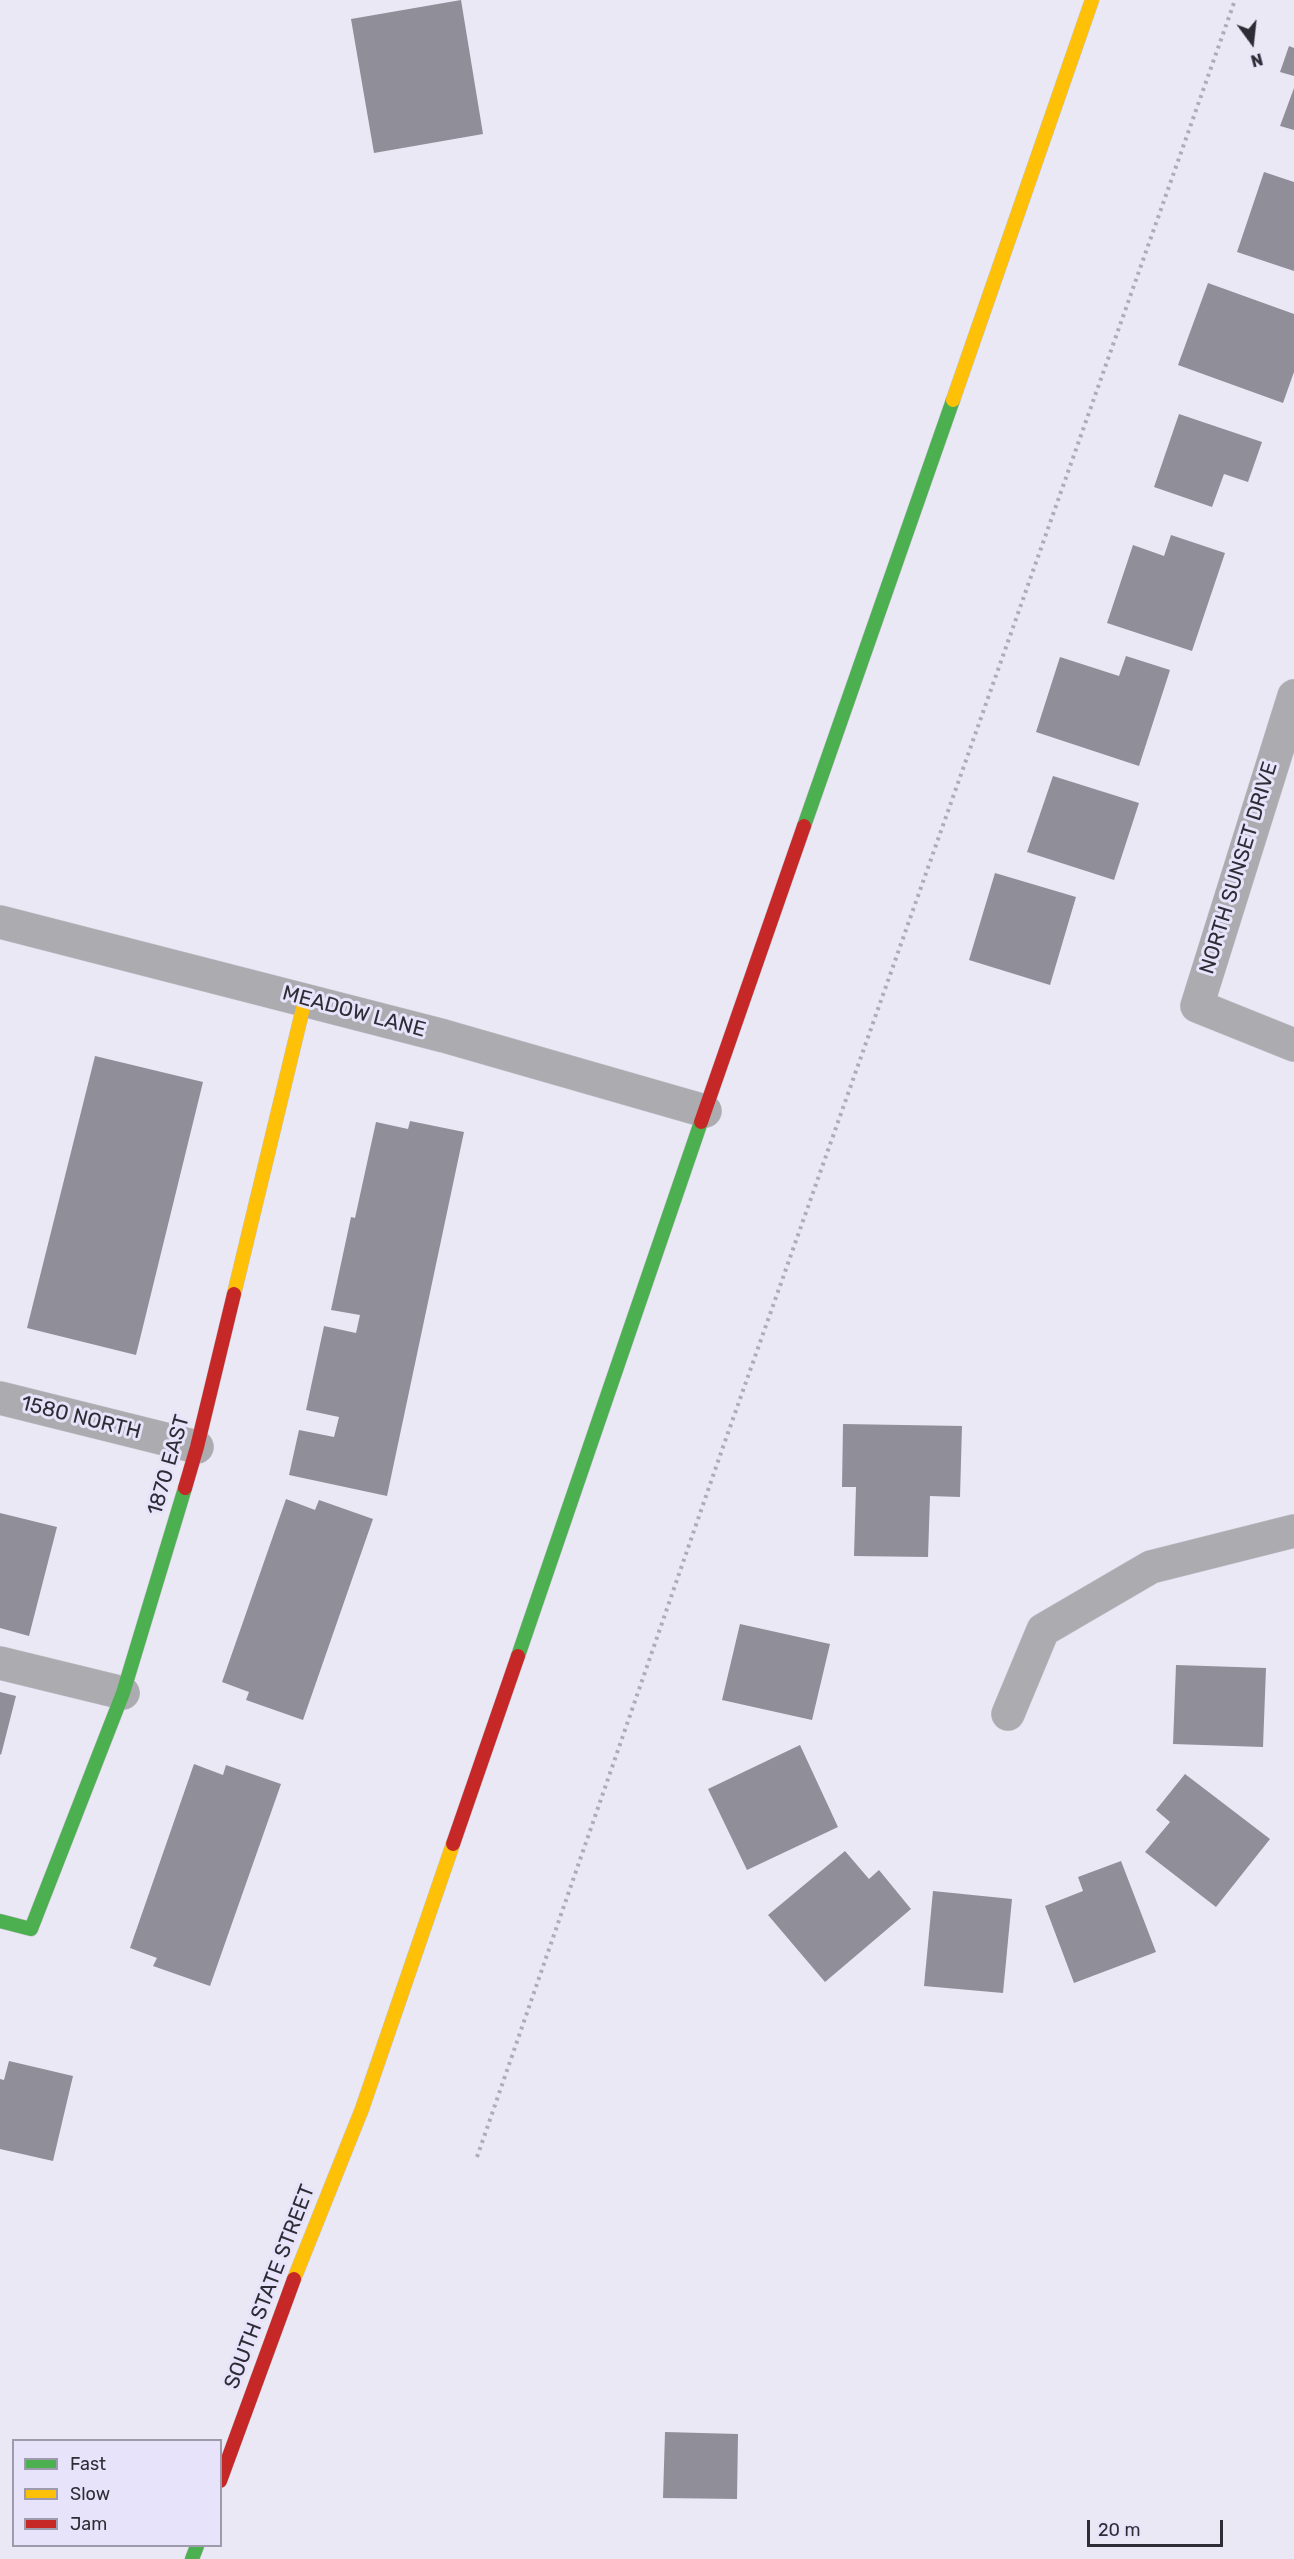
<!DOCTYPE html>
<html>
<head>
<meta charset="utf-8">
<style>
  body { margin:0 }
  #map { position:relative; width:1294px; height:2559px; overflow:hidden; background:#eae8f5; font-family:Rubik,sans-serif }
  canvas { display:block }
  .legend { position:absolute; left:12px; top:2439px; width:210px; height:108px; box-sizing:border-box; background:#e7e3fa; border:2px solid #9d9aab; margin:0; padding:8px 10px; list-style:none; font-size:18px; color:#2e2c35 }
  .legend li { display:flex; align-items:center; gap:12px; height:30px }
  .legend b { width:30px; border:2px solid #9d9aab }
  .north { position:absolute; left:1222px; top:12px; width:60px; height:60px; -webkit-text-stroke:4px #e7e3fa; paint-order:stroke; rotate:165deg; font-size:16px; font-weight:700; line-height:24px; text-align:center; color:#2e2c35 }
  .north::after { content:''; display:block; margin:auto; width:21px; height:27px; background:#2e2c35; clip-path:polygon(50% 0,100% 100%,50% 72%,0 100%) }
  .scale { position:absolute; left:1087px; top:2520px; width:136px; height:27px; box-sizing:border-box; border:3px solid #2e2c35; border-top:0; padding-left:8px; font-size:18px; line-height:21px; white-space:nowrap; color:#2e2c35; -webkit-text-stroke:4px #e7e3fa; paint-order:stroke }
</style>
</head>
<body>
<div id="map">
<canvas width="1294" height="2559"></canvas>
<ul class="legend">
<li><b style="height:8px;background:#4caf50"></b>Fast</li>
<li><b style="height:8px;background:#ffc107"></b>Slow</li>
<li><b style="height:8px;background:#c62828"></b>Jam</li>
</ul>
<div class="north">N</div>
<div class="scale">20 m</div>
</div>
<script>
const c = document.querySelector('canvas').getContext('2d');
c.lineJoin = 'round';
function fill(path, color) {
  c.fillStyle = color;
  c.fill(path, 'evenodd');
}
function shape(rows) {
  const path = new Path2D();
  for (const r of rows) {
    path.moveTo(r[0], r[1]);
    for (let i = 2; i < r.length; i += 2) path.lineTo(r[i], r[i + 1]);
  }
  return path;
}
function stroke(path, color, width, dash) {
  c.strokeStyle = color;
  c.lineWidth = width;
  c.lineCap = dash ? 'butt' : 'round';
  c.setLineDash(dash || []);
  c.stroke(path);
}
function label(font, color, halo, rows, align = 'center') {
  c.font = font + ' Rubik,sans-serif';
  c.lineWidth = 6;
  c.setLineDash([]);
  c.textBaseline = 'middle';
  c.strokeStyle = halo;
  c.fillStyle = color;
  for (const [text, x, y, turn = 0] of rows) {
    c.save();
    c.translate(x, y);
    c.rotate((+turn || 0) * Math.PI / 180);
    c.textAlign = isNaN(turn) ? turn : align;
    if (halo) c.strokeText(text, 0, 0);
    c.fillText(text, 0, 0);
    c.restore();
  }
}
fill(shape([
  [461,0,483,134,374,153,351,19],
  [1289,46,1294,48,1294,76,1280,72],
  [1294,88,1294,130,1280,126],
  [1264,172,1294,182,1294,271,1237,252],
  [1208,283,1294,314,1294,372,1283,403,1178,365],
  [1179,414,1262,442,1248,482,1224,474,1212,507,1154,487],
  [1171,535,1225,553,1192,651,1107,623,1133,545,1164,556],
  [1126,656,1170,670,1139,766,1036,732,1060,657,1119,676],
  [1053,776,1139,803,1114,880,1027,852],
  [995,873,1076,897,1050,985,969,960],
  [95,1056,203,1082,136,1355,27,1328],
  [410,1121,464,1132,387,1496,289,1475,299,1430,334,1437,339,1417,306,1410,324,1326,356,1333,360,1315,331,1310,351,1217,355,1218,376,1122,408,1129],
  [843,1424,962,1426,960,1497,930,1496,928,1557,854,1556,856,1487,842,1487],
  [286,1499,315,1510,319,1500,373,1519,303,1720,246,1700,249,1692,222,1682],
  [0,1513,57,1527,29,1636,0,1628],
  [740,1624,830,1644,812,1720,722,1700],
  [1176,1665,1266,1668,1263,1747,1173,1744],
  [0,1692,16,1696,1,1755,0,1754],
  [800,1745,838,1827,747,1870,708,1789],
  [194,1764,223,1775,226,1765,281,1784,210,1986,153,1966,157,1958,130,1948],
  [1185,1774,1270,1839,1216,1907,1145,1852,1170,1822,1156,1810],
  [845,1851,869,1879,879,1870,911,1909,825,1982,768,1915],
  [1121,1861,1156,1952,1074,1983,1045,1906,1083,1891,1078,1877],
  [933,1891,1012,1899,1003,1993,924,1986],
  [9,2061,73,2076,53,2161,0,2149,0,2079,4,2080],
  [665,2432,738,2434,737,2499,663,2498]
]), '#908e99');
const street = shape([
  [1294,696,1197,1006,1294,1045],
  [0,922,444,1036,705,1111],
  [0,1398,197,1447],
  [0,1663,123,1693],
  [1008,1714,1043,1630,1151,1567,1294,1531]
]);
const fast = shape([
  [804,826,953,400],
  [518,1656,701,1122],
  [0,1921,31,1929,123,1693,185,1488],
  [192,2559,197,2546]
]);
const slow = shape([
  [953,400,1092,0],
  [234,1294,305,1000],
  [294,2279,362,2109,453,1844]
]);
const jam = shape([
  [701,1122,804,826],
  [185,1488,197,1447,234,1294],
  [453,1844,518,1656],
  [220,2481,294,2279]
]);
stroke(street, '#c5c3ce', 34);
stroke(fast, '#c5c3ce', 15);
stroke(slow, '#c5c3ce', 15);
stroke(jam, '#c5c3ce', 15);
stroke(shape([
  [477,2157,723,1447,1235,0]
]), '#aeacb4', 4, [3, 4.5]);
stroke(street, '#acabb0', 33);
stroke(fast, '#4caf50', 14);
stroke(slow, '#ffc107', 14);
stroke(jam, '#c62828', 14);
label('21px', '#2e2c35', '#e7e3fa', [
  ["NORTH SUNSET DRIVE",1239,868,-73],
  ["MEADOW LANE",354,1012,15],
  ["1580 NORTH",81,1418,14],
  ["1870 EAST",169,1465,-74],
  ["SOUTH STATE STREET",270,2287,-69]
]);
</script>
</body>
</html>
